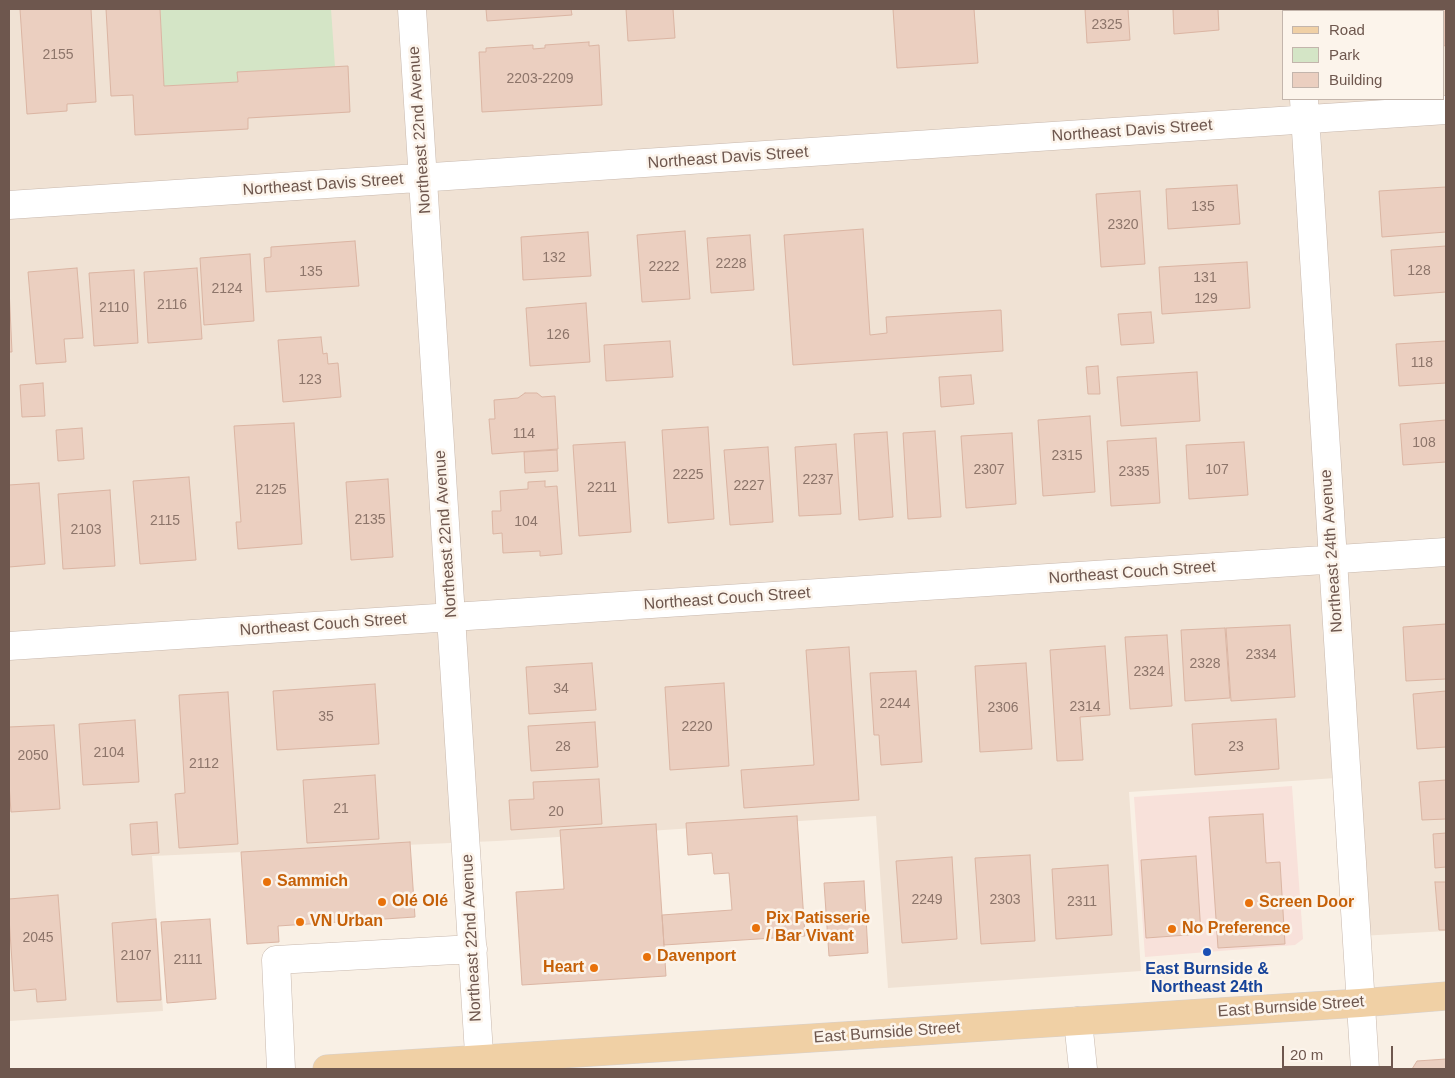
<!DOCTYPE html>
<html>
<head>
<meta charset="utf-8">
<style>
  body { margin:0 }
  #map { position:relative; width:1455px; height:1078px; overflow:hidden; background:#f9f0e5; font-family:Helvetica,sans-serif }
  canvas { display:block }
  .frame { position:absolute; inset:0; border:10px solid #6e574e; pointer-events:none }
  .legend { position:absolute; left:1282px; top:10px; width:162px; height:90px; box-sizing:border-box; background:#fcf4eb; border:1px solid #c3b5ac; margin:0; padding:6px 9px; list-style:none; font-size:15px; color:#6e574e }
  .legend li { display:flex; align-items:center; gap:10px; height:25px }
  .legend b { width:25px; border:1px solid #c3b5ac }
  .scale { position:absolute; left:1282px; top:1046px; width:111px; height:22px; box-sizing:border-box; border:2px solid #6e574e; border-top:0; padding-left:6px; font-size:15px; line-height:18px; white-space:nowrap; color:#6e574e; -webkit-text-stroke:4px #fcf4eb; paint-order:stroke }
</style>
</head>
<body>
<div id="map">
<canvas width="1455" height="1078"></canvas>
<div class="frame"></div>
<ul class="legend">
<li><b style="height:6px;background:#f0d0a5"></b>Road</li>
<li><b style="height:14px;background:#d4e5c6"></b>Park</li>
<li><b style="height:14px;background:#ebcfc0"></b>Building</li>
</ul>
<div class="scale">20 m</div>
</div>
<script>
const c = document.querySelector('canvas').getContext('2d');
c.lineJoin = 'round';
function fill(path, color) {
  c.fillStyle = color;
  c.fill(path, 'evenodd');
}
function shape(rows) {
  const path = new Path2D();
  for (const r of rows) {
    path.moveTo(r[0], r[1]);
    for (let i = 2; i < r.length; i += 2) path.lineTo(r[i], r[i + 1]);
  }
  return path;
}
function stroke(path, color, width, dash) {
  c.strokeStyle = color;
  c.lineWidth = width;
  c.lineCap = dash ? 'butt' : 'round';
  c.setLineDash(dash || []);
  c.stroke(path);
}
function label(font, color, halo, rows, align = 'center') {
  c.font = font + ' Helvetica,sans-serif';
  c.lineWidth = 5;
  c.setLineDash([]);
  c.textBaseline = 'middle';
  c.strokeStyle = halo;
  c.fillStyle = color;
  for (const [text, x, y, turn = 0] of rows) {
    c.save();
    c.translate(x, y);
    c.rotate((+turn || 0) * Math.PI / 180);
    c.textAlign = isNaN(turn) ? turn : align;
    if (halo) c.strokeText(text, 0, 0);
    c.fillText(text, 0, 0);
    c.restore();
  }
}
fill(shape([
  [9,9,1446,9,1446,931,1361,936,1351,777,1129,792,1141,971,888,988,876,816,497,841,152,856,163,1011,9,1021],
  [1284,11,1444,11,1444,99,1284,99]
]), '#f0e2d4');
fill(shape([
  [1292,786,1303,939,1295,945,1145,957,1134,797]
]), '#f8e1da');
fill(shape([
  [160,9,331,9,335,67,237,72,238,82,164,86]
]), '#d4e5c6');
const building = shape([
  [20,9,91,9,96,102,67,104,67,111,27,114,20,9],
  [106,9,160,9,164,86,238,82,237,72,348,66,350,112,248,118,248,129,135,135,133,95,111,96,106,9],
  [486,9,571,9,572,15,487,21,486,9],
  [626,9,673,9,675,38,628,41,626,9],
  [893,9,974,9,978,63,897,68,893,9],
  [1085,9,1128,9,1130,40,1087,43,1085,9],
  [1173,9,1218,9,1219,30,1174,34,1173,9],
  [1388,9,1446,9,1446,45,1444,46,1444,11,1388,11,1388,9],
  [589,42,589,46,599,45,602,105,482,112,479,52,486,52,486,48,533,45,533,49,545,48,545,45,589,42],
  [1237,185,1240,224,1168,229,1166,189,1237,185],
  [1446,187,1446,232,1382,237,1379,191,1446,187],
  [1140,191,1145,264,1101,267,1096,194,1140,191],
  [863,229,870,335,887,333,886,317,1001,310,1003,351,793,365,784,235,863,229],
  [685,231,690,299,642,302,637,235,685,231],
  [588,232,591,276,523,280,521,237,588,232],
  [750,235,754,290,711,293,707,238,750,235],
  [355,241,359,286,266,292,264,258,271,257,271,247,355,241],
  [1446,246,1446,292,1394,296,1391,250,1446,246],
  [250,254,254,321,204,325,200,258,250,254],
  [1247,262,1250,308,1162,314,1159,267,1247,262],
  [77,268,83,338,64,339,66,362,36,364,28,272,77,268],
  [197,268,202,339,148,343,144,272,197,268],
  [134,270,138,343,94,346,89,273,134,270],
  [9,288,12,352,9,352,9,288],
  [586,303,590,362,530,366,526,308,586,303],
  [1151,312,1154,343,1121,345,1118,314,1151,312],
  [321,337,323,354,327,353,328,364,338,363,341,397,283,402,278,340,321,337],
  [670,341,673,377,606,381,604,345,670,341],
  [1446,341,1446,383,1399,386,1396,344,1446,341],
  [1098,366,1100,394,1088,394,1086,367,1098,366],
  [1197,372,1200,421,1121,426,1117,377,1197,372],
  [971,375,974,404,941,407,939,377,971,375],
  [43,383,45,416,22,417,20,385,43,383],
  [525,393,537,393,542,397,555,396,558,449,492,454,489,419,495,419,494,400,518,398,525,393],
  [1090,416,1095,492,1043,496,1038,420,1090,416],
  [1446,420,1446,462,1403,465,1400,424,1446,420],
  [294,423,302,544,238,549,236,522,241,522,234,426,294,423],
  [708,427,714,519,668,523,662,430,708,427],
  [82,428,84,459,58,461,56,430,82,428],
  [935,431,941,517,908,519,903,433,935,431],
  [887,432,893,517,859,520,854,434,887,432],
  [1012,433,1016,504,966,508,961,436,1012,433],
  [1156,438,1160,503,1111,506,1107,441,1156,438],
  [625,442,631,532,579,536,573,445,625,442],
  [1244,442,1248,495,1189,499,1186,445,1244,442],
  [836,444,841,514,799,516,795,447,836,444],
  [768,447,773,522,730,525,724,450,768,447],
  [557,450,558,471,525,473,524,452,557,450],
  [189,477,196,560,140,564,133,481,189,477],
  [388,479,393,557,351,560,346,482,388,479],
  [545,481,545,487,557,486,562,554,540,556,540,551,503,553,502,533,493,534,492,511,501,511,500,491,528,489,528,482,545,481],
  [39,483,45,564,9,567,9,485,39,483],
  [110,490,115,566,63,569,58,494,110,490],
  [1446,624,1446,679,1406,681,1403,627,1446,624],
  [1290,625,1295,697,1231,701,1226,628,1290,625],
  [1225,628,1230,698,1185,701,1181,630,1225,628],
  [1167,635,1172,706,1130,709,1125,637,1167,635],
  [1105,646,1110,715,1080,717,1083,760,1057,761,1050,650,1105,646],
  [849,647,859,800,744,808,741,770,814,765,806,650,849,647],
  [592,663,596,710,529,714,526,667,592,663],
  [1026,663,1032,749,980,752,975,666,1026,663],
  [916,671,922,762,881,765,879,735,874,735,870,673,916,671],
  [724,683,729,766,670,770,665,687,724,683],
  [375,684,379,744,277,750,273,691,375,684],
  [1446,691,1446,747,1417,749,1413,694,1446,691],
  [228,692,238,844,179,848,175,794,185,793,179,695,228,692],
  [1276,719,1279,769,1195,775,1192,724,1276,719],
  [135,720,139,782,83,785,79,724,135,720],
  [595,722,598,767,531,771,528,726,595,722],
  [54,725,60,809,11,812,9,784,9,727,54,725],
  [375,775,379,839,307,843,303,780,375,775],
  [599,779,602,824,511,830,509,800,534,799,533,782,599,779],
  [1446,780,1446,819,1422,820,1419,782,1446,780],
  [1263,814,1266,863,1280,862,1285,944,1218,948,1209,817,1263,814],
  [797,816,805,936,664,945,662,915,732,910,729,873,714,874,712,853,688,855,686,823,797,816],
  [157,822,159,853,132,855,130,824,157,822],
  [656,824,666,976,522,985,516,892,564,889,560,830,656,824],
  [1446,833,1446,867,1435,868,1433,834,1446,833],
  [410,842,415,917,278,926,279,942,247,944,241,852,410,842],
  [1030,855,1035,941,981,944,975,858,1030,855],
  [1196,856,1201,934,1146,938,1141,860,1196,856],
  [952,857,957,939,902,943,896,861,952,857],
  [1108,865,1112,935,1056,939,1052,869,1108,865],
  [864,881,868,953,829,956,824,883,864,881],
  [1435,882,1446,882,1446,930,1439,930,1435,882],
  [58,895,66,1000,37,1002,36,989,14,991,9,918,9,899,58,895],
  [156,919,161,1000,117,1002,112,923,156,919],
  [210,919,216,999,167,1003,161,922,210,919],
  [1446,1059,1446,1069,1412,1069,1417,1061,1446,1059]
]);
fill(building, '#ebcfc0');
stroke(building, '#dbb5a3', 1);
const minor = shape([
  [412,9,480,1069],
  [1299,9,1299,11],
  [1304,99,1365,1069],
  [9,205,1446,110],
  [9,646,1446,552],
  [1078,1021,1083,1069],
  [281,1069,276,960,473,949]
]);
const major = shape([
  [327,1069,1360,1003,1446,996]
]);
stroke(minor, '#c8b8ad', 29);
stroke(major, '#d6d0cd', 29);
stroke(minor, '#fff', 28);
stroke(major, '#f0d0a5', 28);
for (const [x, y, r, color] of [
  [267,882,5,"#e8710a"],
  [382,902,5,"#e8710a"],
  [1249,903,5,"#e8710a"],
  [300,922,5,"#e8710a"],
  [756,928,5,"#e8710a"],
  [1172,929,5,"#e8710a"],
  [1207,952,5,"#1a4fb4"],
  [647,957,5,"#e8710a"],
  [594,968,5,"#e8710a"]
]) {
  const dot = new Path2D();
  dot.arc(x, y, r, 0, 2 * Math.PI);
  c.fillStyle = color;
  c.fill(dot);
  stroke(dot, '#fcf4eb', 2);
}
label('14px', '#8d756a', null, [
  ["2325",1107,25],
  ["2155",58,55],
  ["2203-2209",540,79],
  ["135",1203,207],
  ["2320",1123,225],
  ["132",554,258],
  ["2228",731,264],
  ["2222",664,267],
  ["128",1419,271],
  ["135",311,272],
  ["131",1205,278],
  ["2124",227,289],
  ["129",1206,299],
  ["2116",172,305],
  ["2110",114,308],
  ["126",558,335],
  ["118",1422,363],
  ["123",310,380],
  ["114",524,434],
  ["108",1424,443],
  ["2315",1067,456],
  ["2307",989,470],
  ["107",1217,470],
  ["2335",1134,472],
  ["2225",688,475],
  ["2237",818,480],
  ["2227",749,486],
  ["2211",602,488],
  ["2125",271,490],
  ["2135",370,520],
  ["2115",165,521],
  ["104",526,522],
  ["2103",86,530],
  ["2334",1261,655],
  ["2328",1205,664],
  ["2324",1149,672],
  ["34",561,689],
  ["2244",895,704],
  ["2314",1085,707],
  ["2306",1003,708],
  ["35",326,717],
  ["2220",697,727],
  ["28",563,747],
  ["23",1236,747],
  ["2104",109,753],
  ["2050",33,756],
  ["2112",204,764],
  ["21",341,809],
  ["20",556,812],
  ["2249",927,900],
  ["2303",1005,900],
  ["2311",1082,902],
  ["2045",38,938],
  ["2107",136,956],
  ["2111",188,960]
]);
label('16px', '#6e574e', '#fcf4eb', [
  ["Northeast 22nd Avenue",420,130,-94],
  ["Northeast Davis Street",1132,131,-4],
  ["Northeast Davis Street",728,158,-4],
  ["Northeast Davis Street",323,185,-4],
  ["Northeast 22nd Avenue",446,534,-94],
  ["Northeast 24th Avenue",1332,551,-94],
  ["Northeast Couch Street",1132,573,-4],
  ["Northeast Couch Street",727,599,-4],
  ["Northeast Couch Street",323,625,-4],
  ["Northeast 22nd Avenue",472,938,-93],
  ["East Burnside Street",1291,1007,-4],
  ["East Burnside Street",887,1033,-4]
]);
label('bold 16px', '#c56008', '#fcf4eb', [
  ["Sammich",277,882],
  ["Olé Olé",392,902],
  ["Screen Door",1259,903],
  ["Pix Patisserie",766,919],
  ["/ Bar Vivant",766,937],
  ["VN Urban",310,922],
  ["No Preference",1182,929],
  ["Davenport",657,957],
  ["Heart",584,968,"right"]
], 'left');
label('bold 16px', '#164399', '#fcf4eb', [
  ["East Burnside &",1207,970],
  ["Northeast 24th",1207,988]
]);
</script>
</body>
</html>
